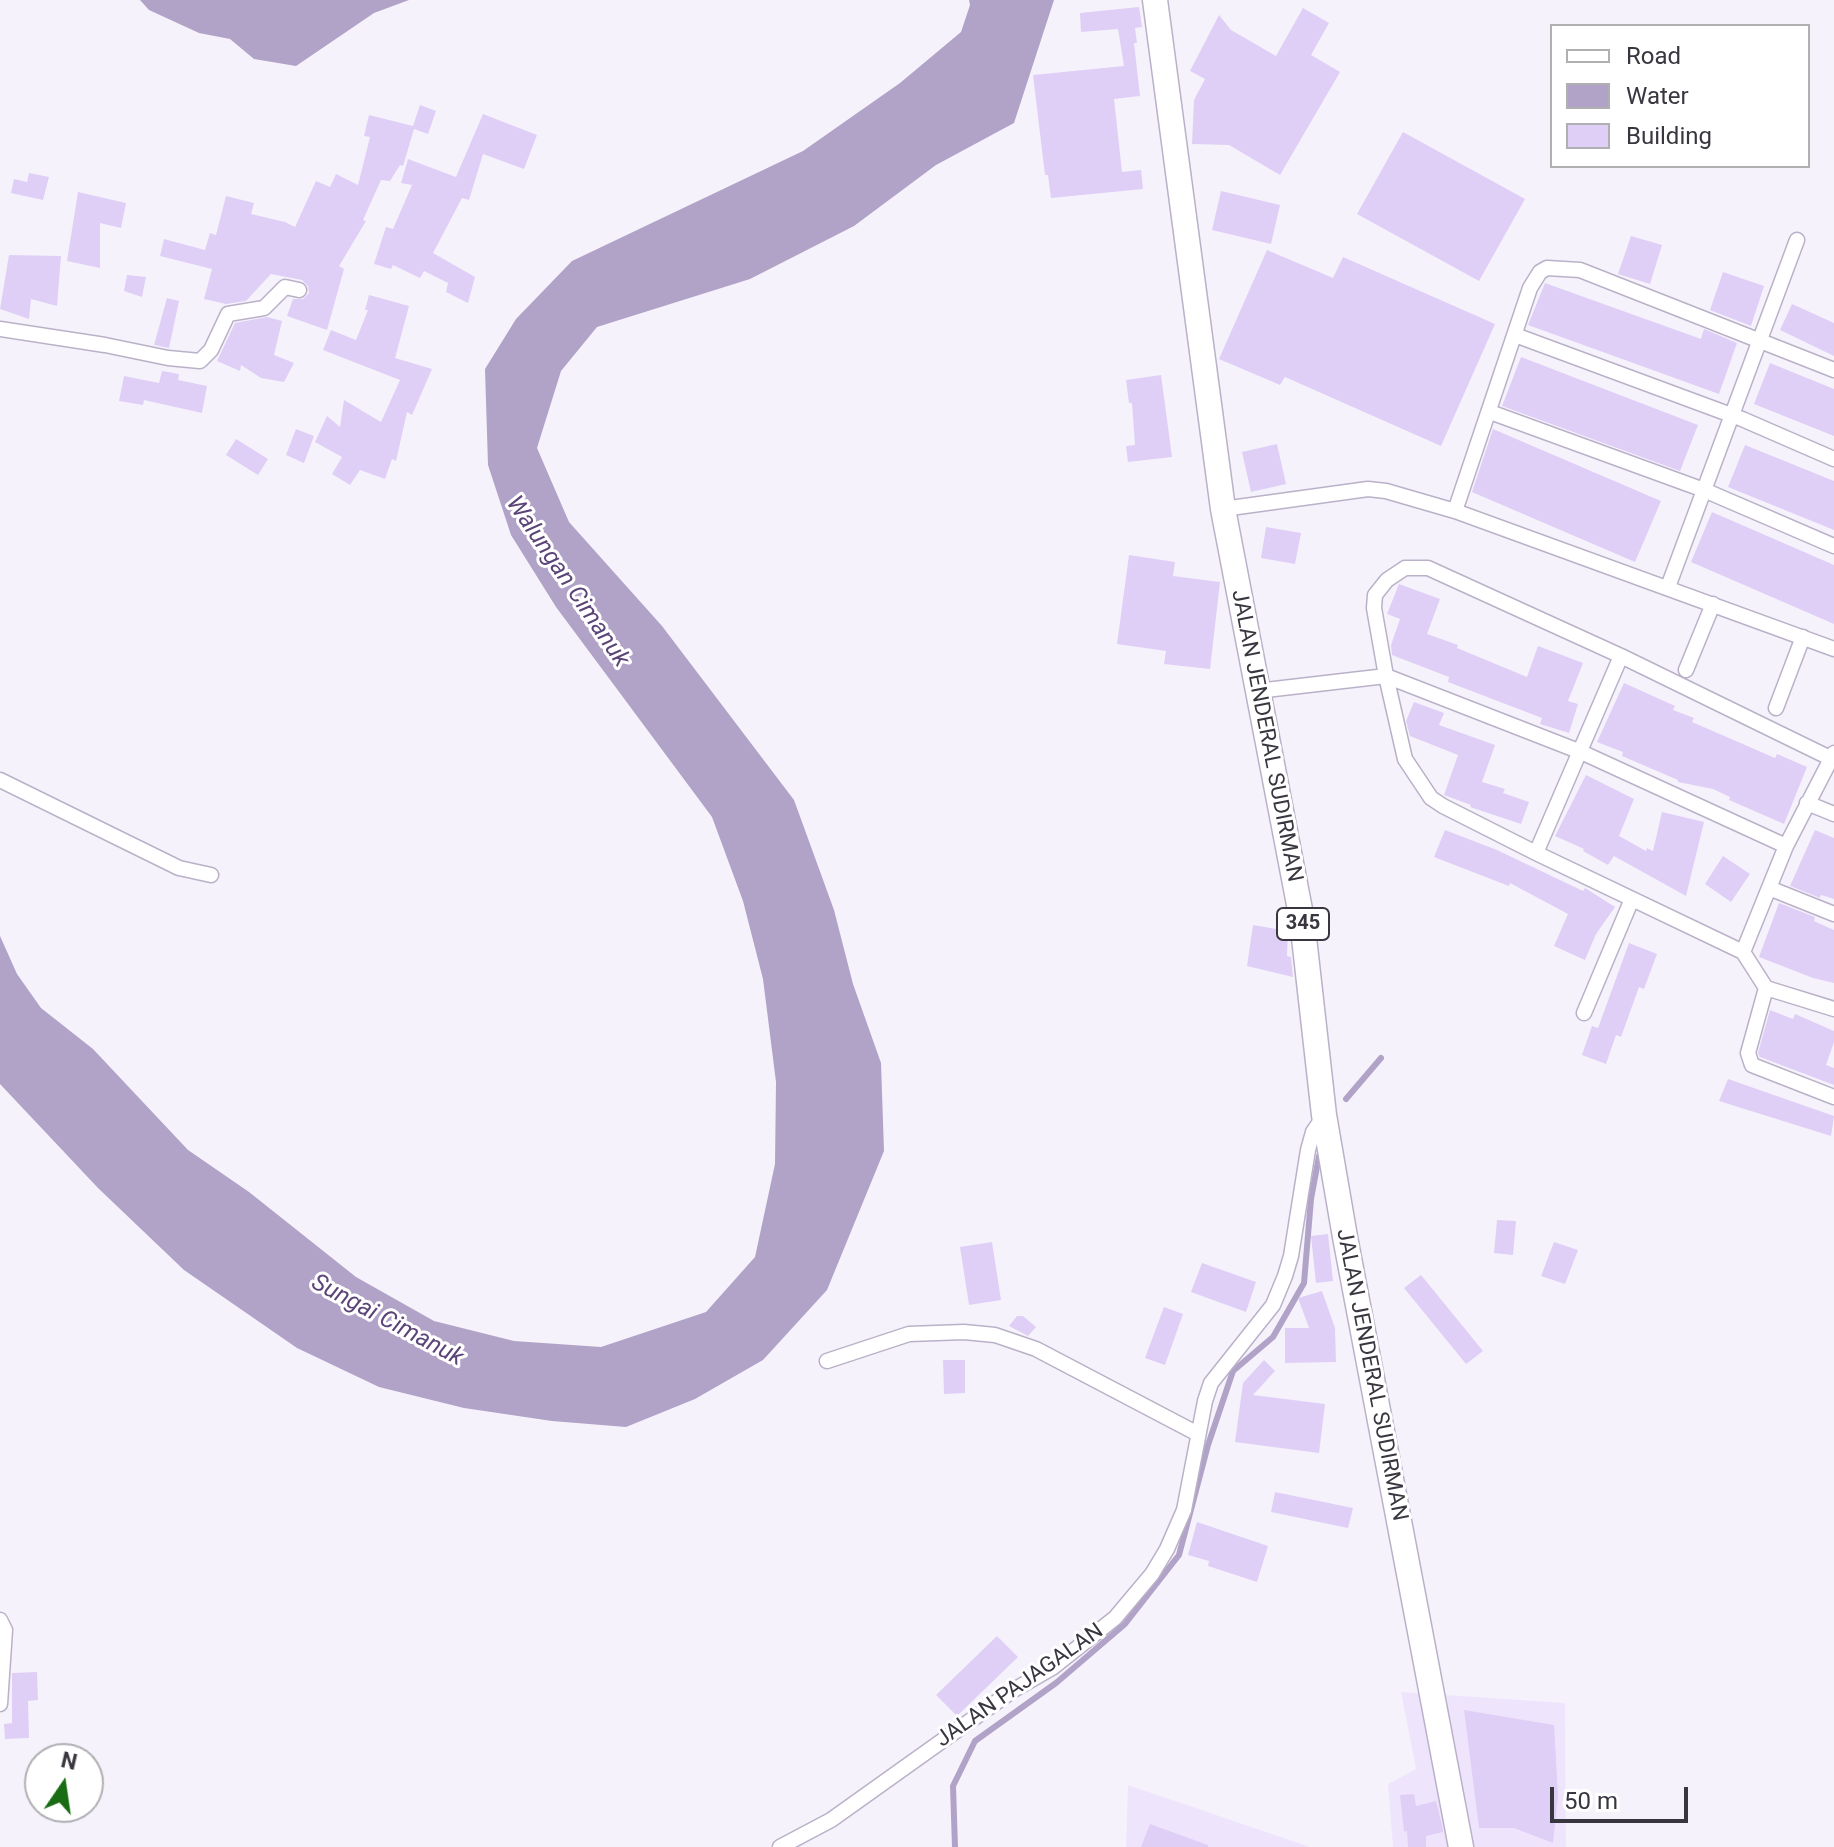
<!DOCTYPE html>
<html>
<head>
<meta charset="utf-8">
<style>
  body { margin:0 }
  #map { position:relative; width:1834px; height:1847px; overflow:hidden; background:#f6f2fc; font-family:Roboto,sans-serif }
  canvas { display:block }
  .legend { position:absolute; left:1550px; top:24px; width:260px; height:144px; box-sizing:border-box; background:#fff; border:2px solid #b0afb2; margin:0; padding:10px 14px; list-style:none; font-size:24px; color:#39363f }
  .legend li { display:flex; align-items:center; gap:16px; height:40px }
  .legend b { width:40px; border:2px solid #b0afb2 }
  .north { position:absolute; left:24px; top:1743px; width:80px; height:80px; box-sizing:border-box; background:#fff; border:2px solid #b0afb2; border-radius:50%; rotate:13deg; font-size:22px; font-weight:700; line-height:32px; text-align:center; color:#39363f }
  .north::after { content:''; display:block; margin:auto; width:28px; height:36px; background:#196c13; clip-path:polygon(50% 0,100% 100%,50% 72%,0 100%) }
  .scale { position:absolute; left:1550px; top:1787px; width:138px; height:36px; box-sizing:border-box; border:4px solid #39363f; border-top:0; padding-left:10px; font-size:24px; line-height:28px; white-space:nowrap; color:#39363f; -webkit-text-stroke:6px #fff; paint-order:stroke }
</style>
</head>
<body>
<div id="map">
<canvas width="1834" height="1847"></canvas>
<ul class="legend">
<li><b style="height:10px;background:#fff"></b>Road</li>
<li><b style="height:22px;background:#b1a2c7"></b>Water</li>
<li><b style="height:22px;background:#dfcff6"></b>Building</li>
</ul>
<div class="north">N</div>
<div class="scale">50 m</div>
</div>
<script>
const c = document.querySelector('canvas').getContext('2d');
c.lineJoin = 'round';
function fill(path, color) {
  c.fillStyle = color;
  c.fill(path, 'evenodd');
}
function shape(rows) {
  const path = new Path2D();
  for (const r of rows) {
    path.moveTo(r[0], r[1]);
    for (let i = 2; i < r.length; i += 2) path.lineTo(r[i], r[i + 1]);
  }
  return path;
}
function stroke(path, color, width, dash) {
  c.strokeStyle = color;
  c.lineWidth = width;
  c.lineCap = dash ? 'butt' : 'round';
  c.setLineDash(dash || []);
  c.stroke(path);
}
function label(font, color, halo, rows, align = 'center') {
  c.font = font + ' Roboto,sans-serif';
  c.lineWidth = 6;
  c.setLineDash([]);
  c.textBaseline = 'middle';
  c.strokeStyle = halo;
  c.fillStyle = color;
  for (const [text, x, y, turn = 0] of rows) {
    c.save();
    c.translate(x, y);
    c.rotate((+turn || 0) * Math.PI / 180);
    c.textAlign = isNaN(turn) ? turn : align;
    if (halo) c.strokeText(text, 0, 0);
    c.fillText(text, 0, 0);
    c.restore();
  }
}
fill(shape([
  [1401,1692,1565,1703,1566,1847,1393,1847,1388,1784,1416,1769],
  [1128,1785,1310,1847,1126,1847]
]), '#eee5fd');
fill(shape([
  [140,0,409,0,374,13,296,66,254,59,230,39,199,33,149,10],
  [969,0,1054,0,1014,123,936,165,854,226,750,279,597,327,561,371,537,448,569,522,662,626,794,800,834,910,853,984,881,1063,884,1151,827,1290,763,1360,695,1399,626,1427,552,1421,464,1408,379,1387,297,1348,184,1270,98,1188,0,1084,0,936,17,974,41,1008,93,1049,188,1150,249,1192,356,1277,434,1321,514,1341,601,1347,706,1312,755,1257,775,1164,776,1082,763,979,743,901,712,817,556,607,511,535,488,465,485,369,516,319,572,261,803,151,900,83,961,32,970,5]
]), '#b1a2c7');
stroke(shape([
  [1346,1099,1381,1058],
  [955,1847,953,1786,975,1741,1056,1683,1125,1624,1179,1555,1208,1445,1233,1371,1273,1337,1304,1283,1311,1199,1319,1156]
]), '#b1a2c7', 6);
fill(shape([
  [1139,7,1142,27,1135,28,1137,43,1134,43,1140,96,1114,99,1122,172,1141,170,1143,189,1051,198,1048,175,1045,175,1033,75,1124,66,1118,29,1081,32,1080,13],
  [1303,8,1329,23,1311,55,1340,72,1280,175,1229,145,1192,144,1194,100,1205,79,1190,71,1219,15,1231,30,1276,56],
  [420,105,436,111,428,134,414,129,403,166,400,165,390,181,381,180,363,220,366,221,339,266,344,269,327,330,287,316,293,299,303,299,309,293,308,286,302,280,271,274,246,301,226,304,204,299,212,269,160,256,164,239,205,250,210,233,216,235,226,196,254,203,251,214,285,222,295,227,316,181,330,187,336,174,358,185,370,137,364,136,369,115,413,126],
  [483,114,537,135,524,169,483,154,469,200,462,198,433,253,475,277,468,303,446,292,448,283,424,271,420,278,393,265,391,269,374,264,386,227,393,229,412,185,401,183,408,159,456,177],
  [1403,132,1525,199,1479,281,1357,214],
  [29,173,49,177,43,200,11,193,14,179,27,182],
  [1221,191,1280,205,1271,244,1212,230],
  [78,192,126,203,121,228,100,223,100,268,67,261],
  [1631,236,1662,245,1650,284,1618,274],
  [1267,250,1333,278,1343,257,1495,324,1441,446,1285,377,1280,385,1219,359],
  [9,255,61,256,57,306,31,299,29,319,0,309],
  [1723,272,1764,286,1751,326,1710,310],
  [127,275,146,277,142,297,124,291],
  [1545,283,1701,339,1704,329,1737,343,1719,394,1528,325],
  [369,295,409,306,395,358,432,369,412,415,407,412,396,461,392,459,385,479,360,470,350,485,332,474,342,457,315,442,327,416,340,427,344,400,381,422,400,380,323,350,331,330,356,340,368,310,365,310],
  [167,298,179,301,169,348,154,345],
  [1792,304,1834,323,1834,356,1780,330],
  [267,317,282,321,274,355,294,363,284,382,261,378,241,365,240,371,217,361,235,323],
  [1521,357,1698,425,1680,471,1502,406],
  [1770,363,1834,389,1834,436,1754,404],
  [162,371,179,374,178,380,207,386,202,413,144,400,143,405,119,401,124,376,159,383],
  [1161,375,1172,457,1128,462,1126,446,1135,445,1132,403,1129,403,1126,380],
  [296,429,314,436,304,463,286,455],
  [1493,429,1661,501,1635,562,1472,492],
  [236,439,268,459,258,475,226,455],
  [1277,444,1286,484,1251,492,1242,452],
  [1745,445,1834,481,1834,530,1728,487],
  [1712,512,1834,565,1834,624,1691,562],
  [1266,527,1301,533,1295,564,1261,558],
  [1129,555,1175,562,1173,576,1220,582,1210,669,1164,664,1166,651,1117,644],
  [1399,584,1440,599,1427,634,1458,645,1457,648,1527,677,1538,646,1583,663,1568,701,1578,704,1569,733,1540,724,1542,718,1448,682,1449,677,1392,655,1391,645,1400,619,1387,614],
  [1624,683,1675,706,1673,710,1694,718,1692,722,1775,758,1777,754,1807,767,1784,824,1729,800,1730,797,1713,789,1678,782,1678,780,1622,756,1623,752,1597,742],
  [1414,702,1444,713,1439,725,1495,745,1482,782,1505,789,1503,793,1529,802,1521,824,1470,807,1471,805,1444,795,1458,755,1410,736,1406,721],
  [1586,775,1634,799,1619,836,1646,851,1647,848,1653,851,1662,812,1704,822,1686,896,1614,856,1608,865,1583,851,1584,849,1555,836],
  [1445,830,1497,850,1583,891,1585,888,1615,907,1596,934,1585,960,1554,946,1568,914,1510,883,1509,886,1434,857],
  [1815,830,1834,838,1834,899,1821,895,1820,898,1790,886],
  [1723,856,1750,874,1731,902,1705,884],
  [1779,903,1815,917,1814,921,1834,930,1834,983,1813,978,1759,957],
  [1253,925,1288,931,1287,956,1291,957,1293,977,1247,966],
  [1629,943,1657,954,1644,989,1639,987,1621,1037,1616,1035,1606,1064,1582,1055,1592,1026,1598,1028],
  [1770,1010,1793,1019,1795,1014,1834,1031,1834,1042,1826,1065,1834,1068,1834,1085,1760,1057,1758,1053],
  [1728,1079,1834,1116,1831,1136,1719,1101],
  [1497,1220,1516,1221,1513,1255,1494,1253],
  [1328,1234,1333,1281,1316,1283,1311,1236],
  [992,1242,1001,1300,969,1305,960,1247],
  [1554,1242,1578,1250,1565,1284,1541,1276],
  [1202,1263,1256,1282,1246,1312,1191,1292],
  [1421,1275,1483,1351,1466,1364,1404,1288],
  [1322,1291,1335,1328,1336,1362,1285,1363,1285,1328,1309,1328,1298,1298],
  [1164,1307,1183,1314,1165,1365,1145,1358],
  [1017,1316,1023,1316,1036,1327,1028,1336,1009,1326],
  [943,1360,965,1360,965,1393,944,1394],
  [1264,1360,1275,1371,1253,1395,1325,1404,1319,1453,1235,1442,1243,1383],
  [1275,1492,1353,1508,1348,1528,1271,1512],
  [1197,1522,1268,1546,1257,1582,1208,1566,1209,1561,1188,1555],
  [997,1636,1018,1657,957,1716,936,1695],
  [37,1672,38,1700,28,1701,29,1738,5,1739,4,1724,12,1723,12,1673],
  [1464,1710,1554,1725,1558,1796,1553,1843,1514,1828,1479,1828],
  [1414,1794,1416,1806,1436,1801,1442,1825,1443,1832,1426,1836,1426,1847,1408,1847,1407,1831,1404,1832,1400,1795],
  [1150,1824,1208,1845,1208,1847,1141,1847]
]), '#dfcff6');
const minor = shape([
  [0,329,105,345,168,358,200,361,211,350,228,314,264,308,285,287,299,290],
  [1515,335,1742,419,1834,459],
  [1490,412,1704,490,1834,546],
  [1223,509,1368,489,1386,491,1455,511,1834,649],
  [1455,511,1530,288,1540,272,1547,268,1580,270,1834,370],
  [1668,587,1797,240],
  [1686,670,1713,604],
  [1257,691,1386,676,1581,752,1786,846],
  [1776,708,1803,637],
  [1830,758,1621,656,1428,568,1405,568,1387,580,1375,595,1374,608,1386,676,1405,759,1431,798,1443,806,1536,853,1743,952,1766,988,1834,1009],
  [0,780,179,868,211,875],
  [1807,803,1834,814],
  [1536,853,1621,656],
  [1769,888,1834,914],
  [1743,952,1786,846,1834,753],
  [1766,988,1748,1053,1752,1065,1834,1097],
  [1584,1013,1632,899],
  [827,1361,909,1334,964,1332,995,1335,1036,1349,1198,1434],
  [0,1620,5,1630,0,1704],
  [780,1847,831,1820,1012,1691,1052,1668,1115,1618,1152,1574,1167,1549,1184,1510,1205,1401,1211,1383,1273,1305,1285,1276,1291,1256,1308,1150,1313,1132,1324,1116]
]);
const primary = shape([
  [1155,0,1223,509,1302,920,1324,1115,1345,1237,1461,1847]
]);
stroke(minor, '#bab1c8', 17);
stroke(primary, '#bab1c8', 27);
stroke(minor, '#fff', 14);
stroke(primary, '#fff', 24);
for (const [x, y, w] of [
  [1303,924,52]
]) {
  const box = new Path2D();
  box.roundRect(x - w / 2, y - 16, w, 32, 6);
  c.fillStyle = '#fff';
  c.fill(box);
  stroke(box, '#39363f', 2);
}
label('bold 20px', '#39363f', null, [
  ["345",1303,924]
]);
label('22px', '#39363f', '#fff', [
  ["JALAN JENDERAL SUDIRMAN",1266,736,79],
  ["JALAN JENDERAL SUDIRMAN",1371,1375,79],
  ["JALAN PAJAGALAN",1020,1686,-35]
]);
label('italic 24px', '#5b4477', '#fff', [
  ["Walungan Cimanuk",567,582,56],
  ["Sungai Cimanuk",387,1321,28]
]);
</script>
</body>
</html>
